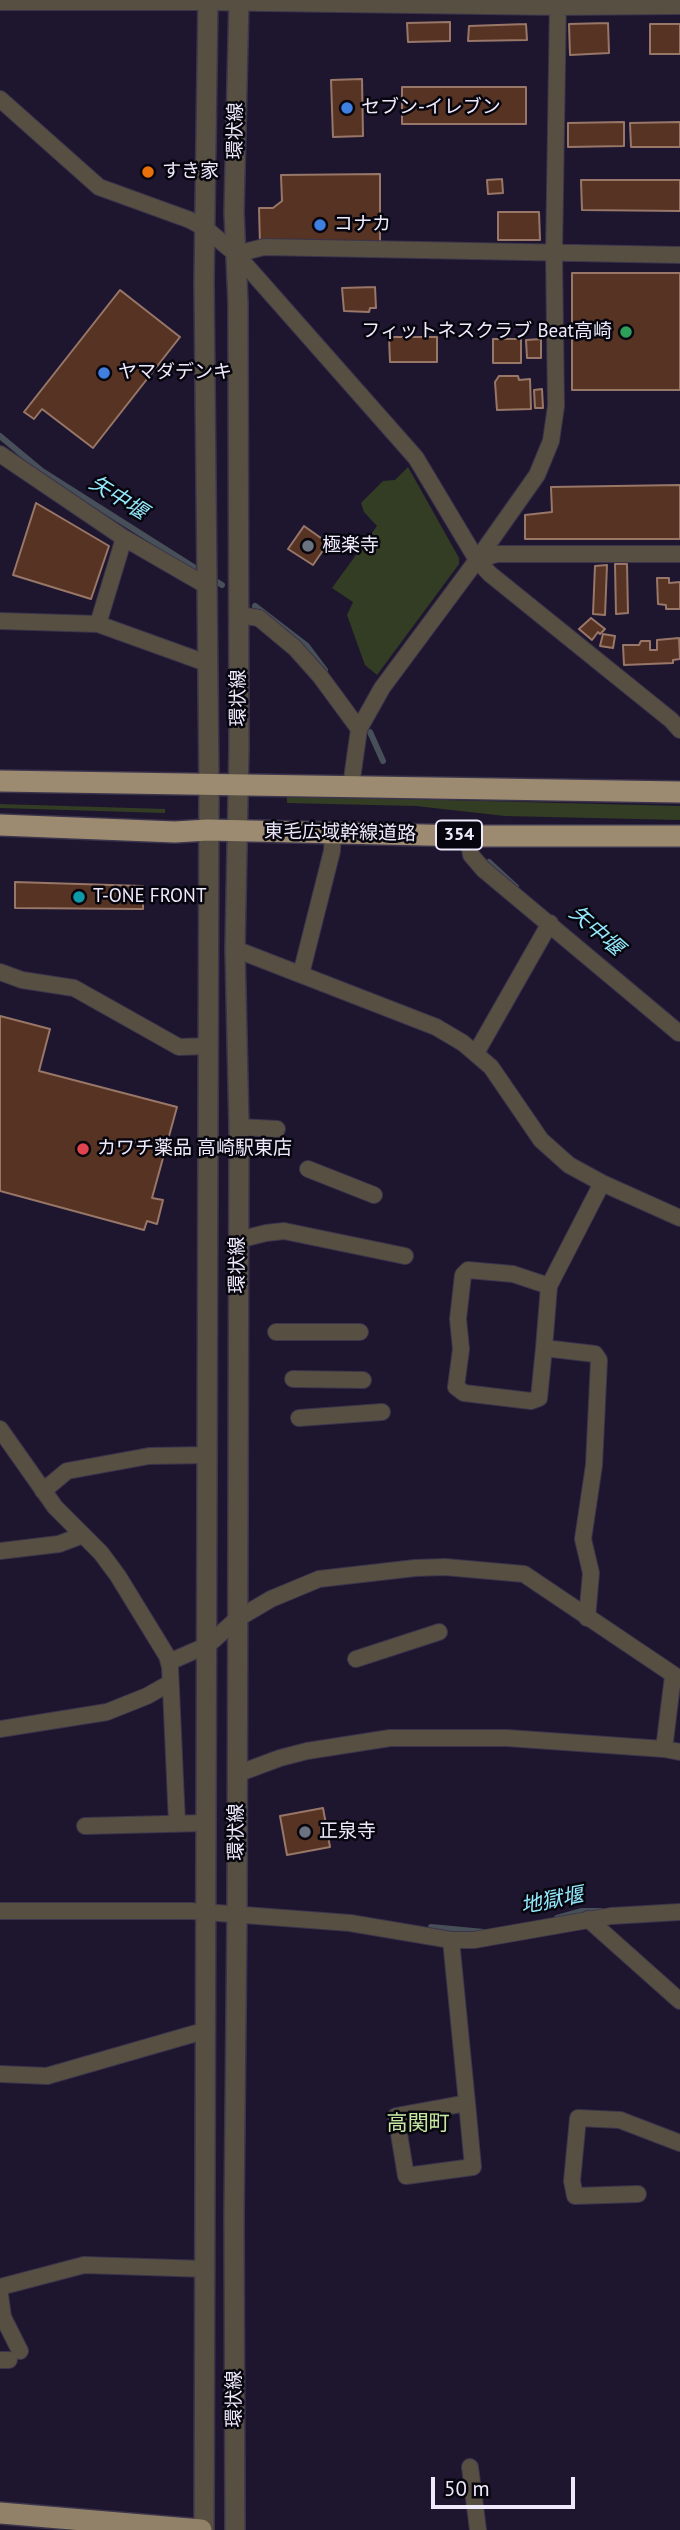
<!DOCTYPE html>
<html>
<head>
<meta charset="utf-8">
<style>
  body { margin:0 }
  #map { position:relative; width:680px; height:2530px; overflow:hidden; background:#1e162f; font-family:"PT Sans",sans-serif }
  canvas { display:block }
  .scale { position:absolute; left:431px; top:2477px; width:144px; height:32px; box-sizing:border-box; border:4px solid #eeeafc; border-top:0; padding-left:9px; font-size:21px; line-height:24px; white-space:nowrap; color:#eeeafc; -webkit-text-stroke:5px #07050e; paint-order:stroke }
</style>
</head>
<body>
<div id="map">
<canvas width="680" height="2530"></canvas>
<div class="scale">50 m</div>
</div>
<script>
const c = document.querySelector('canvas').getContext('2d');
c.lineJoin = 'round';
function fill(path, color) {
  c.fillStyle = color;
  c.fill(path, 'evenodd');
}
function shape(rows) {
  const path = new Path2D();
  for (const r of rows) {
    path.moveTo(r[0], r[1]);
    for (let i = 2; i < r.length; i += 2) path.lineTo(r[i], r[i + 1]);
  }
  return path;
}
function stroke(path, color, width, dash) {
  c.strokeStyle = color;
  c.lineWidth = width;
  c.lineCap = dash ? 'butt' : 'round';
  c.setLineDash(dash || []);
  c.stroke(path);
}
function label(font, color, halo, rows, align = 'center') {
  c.font = font + ' "PT Sans","Noto Sans JP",sans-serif';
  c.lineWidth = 5;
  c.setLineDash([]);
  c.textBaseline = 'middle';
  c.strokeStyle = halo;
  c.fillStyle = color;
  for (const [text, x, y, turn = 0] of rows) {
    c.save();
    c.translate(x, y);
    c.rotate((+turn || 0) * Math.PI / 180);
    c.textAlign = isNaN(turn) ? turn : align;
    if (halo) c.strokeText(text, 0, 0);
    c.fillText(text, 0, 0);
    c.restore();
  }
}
fill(shape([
  [408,467,459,558,459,564,377,675,365,665,347,615,353,602,332,588,377,526,364,512,361,503,383,481,395,480],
  [287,796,680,806,680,820,505,816,416,806,287,803],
  [0,804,165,809,165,813,0,808]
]), '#333d23');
stroke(shape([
  [0,436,42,471,222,585],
  [255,606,307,646,325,670],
  [370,732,383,761],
  [489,862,516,887],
  [557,1918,582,1911,601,1911],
  [431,1927,484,1932]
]), '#474f58', 6);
const building = shape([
  [450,22,450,41,408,42,407,23,450,22],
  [608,23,609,53,570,55,569,24,608,23],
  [526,24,527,40,468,41,469,26,526,24],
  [650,24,680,24,680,54,650,54,650,24],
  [362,79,363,136,333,137,331,80,362,79],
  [402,87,526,87,526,124,402,124,402,87],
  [624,122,624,146,568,147,568,123,624,122],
  [680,122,680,147,631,147,630,123,680,122],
  [380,174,380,242,260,244,259,208,273,208,282,201,281,175,380,174],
  [502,179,503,193,488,194,487,180,502,179],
  [581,180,680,180,680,211,582,210,581,180],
  [498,212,539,212,540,240,498,240,498,212],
  [572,273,680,273,680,390,572,390,572,273],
  [375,287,376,308,370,308,369,312,344,311,342,288,375,287],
  [120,290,180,337,93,448,42,409,34,419,24,412,120,290],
  [389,337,437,337,437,362,390,362,389,337],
  [493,339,521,339,521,363,493,363,493,339],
  [541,339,541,358,527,358,526,340,541,339],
  [499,376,518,376,519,380,530,379,531,409,497,410,495,382,499,376],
  [542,389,543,408,535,408,534,390,542,389],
  [680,485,680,539,525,539,525,515,552,512,551,487,680,485],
  [36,503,109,546,91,599,13,575,36,503],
  [304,526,328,543,313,565,288,549,304,526],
  [615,564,627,564,628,613,616,614,615,564],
  [607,565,605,615,593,614,595,566,607,565],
  [657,578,669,578,669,583,680,582,680,609,666,609,666,605,658,604,657,578],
  [591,618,605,629,600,634,598,632,592,640,579,629,591,618],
  [603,634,615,636,613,648,600,646,603,634],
  [679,638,680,659,673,660,673,663,624,665,623,645,639,645,641,641,650,641,650,650,657,650,657,640,679,638],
  [15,882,143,886,143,909,15,908,15,882],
  [0,1016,50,1029,39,1071,177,1107,152,1198,163,1200,157,1224,147,1221,144,1230,0,1191,0,1016],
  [323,1808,330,1847,287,1855,280,1816,323,1808]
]);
fill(building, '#563323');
stroke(building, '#987768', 2);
const minor = shape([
  [0,2,193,2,557,7,680,6],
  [0,99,99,187,190,220,206,229,236,254,416,458,477,560,490,574,671,720,680,730],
  [236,254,264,247,680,255],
  [0,454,124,538,207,586],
  [477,560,497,554,680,554],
  [239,615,259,618,295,648,320,676,359,729],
  [0,621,98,624,209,664],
  [98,624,124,538],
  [351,786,359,729,382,688,477,560,537,475,551,441,556,406,554,254,558,0],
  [468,836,471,855,483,869,679,1033],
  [235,949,436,1027,463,1043,491,1067,541,1140,569,1165,602,1183,680,1218],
  [0,972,22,980,74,988,179,1047,209,1046],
  [301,974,332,851,333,833],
  [476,1053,550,923],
  [239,1127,277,1129],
  [308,1169,374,1195],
  [238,1240,266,1233,284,1231,405,1256],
  [276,1332,360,1332],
  [544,1348,539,1398,531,1401,464,1393,456,1387,461,1349,458,1319,463,1275,468,1270,513,1274,549,1286],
  [293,1379,363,1380],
  [299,1418,382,1412],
  [0,1429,55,1507,101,1553,118,1576,167,1656,170,1667,177,1823],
  [43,1491,67,1471,149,1456,208,1455],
  [0,1551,59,1544,83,1535],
  [587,1618,591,1573,583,1539,594,1465,599,1360,595,1354,544,1348,549,1286,602,1183],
  [356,1659,439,1632],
  [169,1662,208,1645,237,1619,271,1599,319,1579,415,1568,445,1567,524,1574,680,1679],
  [0,1729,107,1712,147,1696,170,1683],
  [664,1749,673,1676],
  [237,1774,280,1758,307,1751,390,1738,507,1738,664,1749,680,1752],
  [85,1826,205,1823],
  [0,1911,191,1911,350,1923,451,1940,474,1940,611,1916,680,1912],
  [588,1919,680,2001],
  [451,1940,467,2103,473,2167,406,2176,396,2116,467,2103],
  [0,2074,47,2076,207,2030],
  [638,2194,575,2196,572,2181,578,2118,620,2120,680,2143],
  [0,2287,84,2265,206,2269],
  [0,2295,3,2317,20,2351],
  [0,2360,9,2360],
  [470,2467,478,2530]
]);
const tertiary = shape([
  [204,2530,209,784,204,281,208,0],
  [235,2530,234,2216,237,1914,239,1127,235,949,239,747,238,303,234,212,239,0]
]);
const primary = shape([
  [0,2513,201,2530]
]);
const trunk = shape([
  [0,781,680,792],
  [0,825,175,832,208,830,468,836,680,836]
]);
stroke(minor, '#3b344c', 18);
stroke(tertiary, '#3b344c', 22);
stroke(primary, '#3b344c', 24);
stroke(trunk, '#3b344c', 24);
stroke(minor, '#564f42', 16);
stroke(tertiary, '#564f42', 19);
stroke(primary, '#908168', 21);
stroke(trunk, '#9c8b70', 21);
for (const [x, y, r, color] of [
  [347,108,7,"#3f7fe0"],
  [148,172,7,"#e8710a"],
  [320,225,7,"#3f7fe0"],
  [626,332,7,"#2e9e5b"],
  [104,373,7,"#3f7fe0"],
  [308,546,7,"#6b7280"],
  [79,897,7,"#0f9aa8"],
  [83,1149,7,"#e0444e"],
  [305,1832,7,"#6b7280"]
]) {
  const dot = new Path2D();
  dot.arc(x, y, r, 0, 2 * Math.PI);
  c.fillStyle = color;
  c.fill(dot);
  stroke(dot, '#07050e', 2.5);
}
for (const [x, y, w] of [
  [459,835,46]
]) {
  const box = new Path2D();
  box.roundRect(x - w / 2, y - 14.5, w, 29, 5);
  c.fillStyle = '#07050e';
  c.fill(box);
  stroke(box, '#eeeafc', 2);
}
label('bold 18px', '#eeeafc', null, [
  ["354",459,835]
]);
label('19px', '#eeeafc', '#07050e', [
  ["セブン-イレブン",361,108],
  ["すき家",162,172],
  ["コナカ",334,225],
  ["フィットネスクラブ Beat高崎",612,332,"right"],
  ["ヤマダデンキ",118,373],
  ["極楽寺",322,546],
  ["T-ONE FRONT",93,897],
  ["カワチ薬品 高崎駅東店",97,1149],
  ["正泉寺",319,1832]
], 'left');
label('19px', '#eeeafc', '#07050e', [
  ["環状線",236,131,-89],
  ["環状線",239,698,-90],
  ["東毛広域幹線道路",340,833,1],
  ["環状線",238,1265,-90],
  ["環状線",237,1832,-90],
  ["環状線",235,2399,-90]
]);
label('italic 21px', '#93eafc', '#07050e', [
  ["矢中堰",118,498,32],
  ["矢中堰",596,931,41],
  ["地獄堰",552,1901,-11]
]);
label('21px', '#c7e8a1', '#07050e', [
  ["高関町",418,2124]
]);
</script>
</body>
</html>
